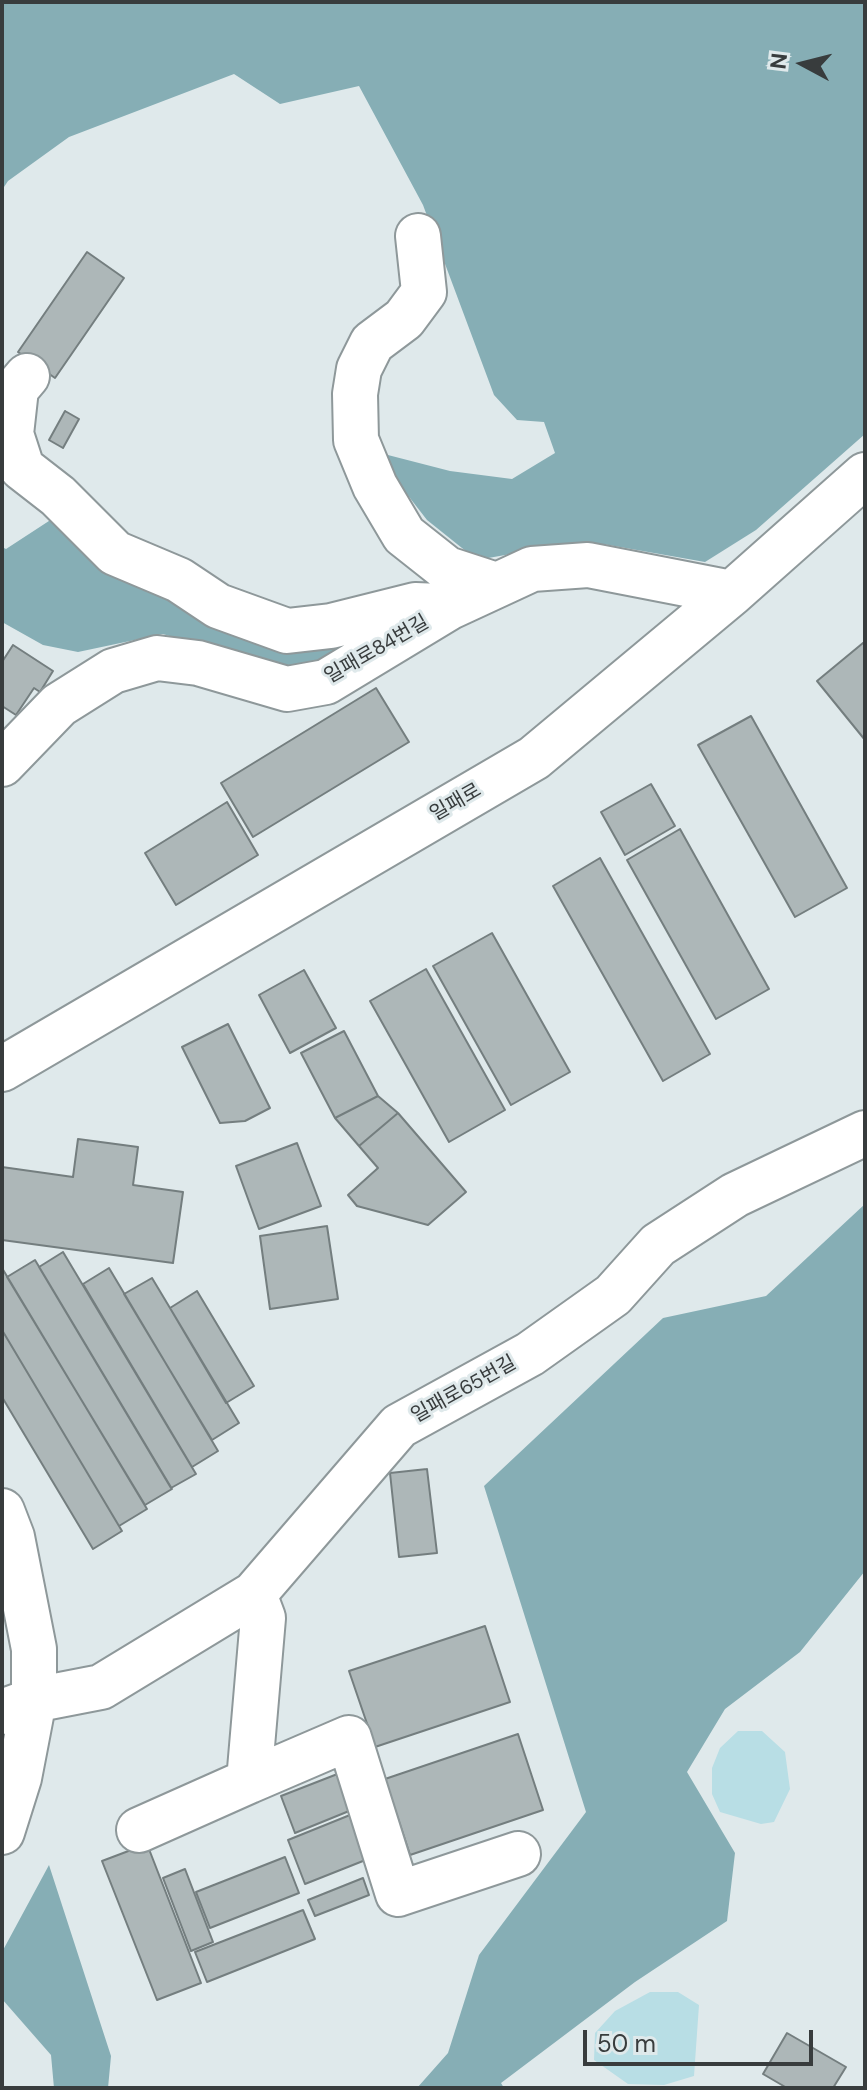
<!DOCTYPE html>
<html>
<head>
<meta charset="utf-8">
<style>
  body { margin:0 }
  #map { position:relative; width:867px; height:2090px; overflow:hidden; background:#dfe9eb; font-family:"DM Sans",sans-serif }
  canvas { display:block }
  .frame { position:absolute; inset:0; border:4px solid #383c3d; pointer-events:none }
  .north { position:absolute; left:763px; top:24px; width:80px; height:80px; -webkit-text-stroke:6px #dfe9eb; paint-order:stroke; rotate:277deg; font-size:22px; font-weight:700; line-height:32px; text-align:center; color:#383c3d }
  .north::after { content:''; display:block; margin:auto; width:28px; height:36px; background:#383c3d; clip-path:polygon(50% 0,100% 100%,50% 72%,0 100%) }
  .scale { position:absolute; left:583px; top:2030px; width:230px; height:36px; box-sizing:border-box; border:4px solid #383c3d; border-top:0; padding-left:10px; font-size:24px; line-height:28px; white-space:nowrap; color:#383c3d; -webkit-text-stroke:6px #dfe9eb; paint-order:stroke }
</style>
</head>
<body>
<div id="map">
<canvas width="867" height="2090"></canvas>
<div class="frame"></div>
<div class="north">N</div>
<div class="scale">50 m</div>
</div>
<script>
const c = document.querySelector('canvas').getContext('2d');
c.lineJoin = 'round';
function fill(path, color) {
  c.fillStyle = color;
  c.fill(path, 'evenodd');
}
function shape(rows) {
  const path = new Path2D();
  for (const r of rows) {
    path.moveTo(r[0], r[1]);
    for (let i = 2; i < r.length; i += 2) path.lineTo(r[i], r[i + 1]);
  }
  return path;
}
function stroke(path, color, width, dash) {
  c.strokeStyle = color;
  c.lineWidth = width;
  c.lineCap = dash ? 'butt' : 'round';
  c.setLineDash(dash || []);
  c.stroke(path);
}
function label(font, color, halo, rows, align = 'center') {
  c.font = font + ' "DM Sans","Noto Sans KR",sans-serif';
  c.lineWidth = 6;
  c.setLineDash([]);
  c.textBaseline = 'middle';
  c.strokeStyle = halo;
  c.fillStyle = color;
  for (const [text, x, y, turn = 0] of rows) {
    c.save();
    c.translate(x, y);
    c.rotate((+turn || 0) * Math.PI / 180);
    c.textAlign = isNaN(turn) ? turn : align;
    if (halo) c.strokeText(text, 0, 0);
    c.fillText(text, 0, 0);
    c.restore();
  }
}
fill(shape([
  [738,1731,762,1731,785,1752,790,1789,774,1822,761,1824,720,1812,712,1794,712,1768,720,1748],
  [650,1992,678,1992,699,2005,694,2076,664,2085,628,2084,594,2060,595,2033,615,2011]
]), '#b8dee5');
fill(shape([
  [2,2,865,2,865,434,756,530,705,562,603,544,522,552,477,560,427,520,396,480,384,454,450,471,512,479,555,453,544,422,517,420,494,395,423,205,359,86,280,104,234,74,69,137,8,181,2,190],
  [52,519,293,648,407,617,323,663,280,671,163,634,78,652,43,645,2,622,2,547,6,549],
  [865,1204,865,1571,800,1652,725,1709,687,1772,735,1853,727,1921,635,1982,501,2083,504,2088,417,2088,448,2053,479,1955,586,1812,484,1486,663,1318,766,1296],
  [49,1865,111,2056,108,2088,54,2088,51,2055,2,1999,2,1952]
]), '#86aeb5');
const building = shape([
  [87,252,124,278,55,378,18,352,87,252],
  [65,411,79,419,63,448,49,440,65,411],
  [863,643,865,645,865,740,817,681,863,643],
  [13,645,53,671,40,692,34,688,16,715,2,706,2,662,13,645],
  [376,688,409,742,253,837,221,783,376,688],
  [751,716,847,888,795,917,698,745,751,716],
  [651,784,675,826,625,855,601,812,651,784],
  [227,802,258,855,176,905,145,853,227,802],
  [680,829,769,989,716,1019,627,860,680,829],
  [600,858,710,1054,663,1081,553,886,600,858],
  [492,933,570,1072,511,1105,433,966,492,933],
  [426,969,505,1110,449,1142,370,1001,426,969],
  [304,970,336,1028,290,1053,259,995,304,970],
  [228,1024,270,1108,245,1121,220,1123,182,1047,228,1024],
  [344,1031,378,1096,335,1118,301,1053,344,1031],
  [378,1096,398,1113,359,1146,335,1118,378,1096],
  [398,1113,466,1192,428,1225,357,1206,348,1195,378,1168,359,1146,398,1113],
  [78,1139,138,1147,133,1185,183,1192,173,1263,2,1240,2,1167,73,1177,78,1139],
  [297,1143,321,1206,259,1229,236,1166,297,1143],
  [327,1226,338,1299,270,1309,260,1236,327,1226],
  [63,1252,196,1474,171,1488,39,1267,63,1252],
  [35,1260,172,1489,145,1505,7,1277,35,1260],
  [2,1268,147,1509,119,1526,2,1330,2,1268],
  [109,1268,218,1451,192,1467,83,1284,109,1268],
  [152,1278,239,1423,212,1440,124,1294,152,1278],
  [197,1291,254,1386,226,1403,170,1308,197,1291],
  [2,1330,122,1531,93,1549,2,1397,2,1330],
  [427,1469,437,1553,399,1557,390,1473,427,1469],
  [485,1626,510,1702,375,1747,349,1671,485,1626],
  [518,1734,543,1810,410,1855,385,1779,518,1734],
  [340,1773,354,1809,295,1833,281,1796,340,1773],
  [350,1815,368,1859,305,1884,288,1840,350,1815],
  [147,1844,201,1983,157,2000,102,1861,147,1844],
  [285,1857,299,1893,210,1928,196,1892,285,1857],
  [185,1869,213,1942,191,1951,163,1878,185,1869],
  [363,1878,369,1895,315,1916,308,1900,363,1878],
  [303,1910,315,1939,207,1982,195,1952,303,1910],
  [787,2033,846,2067,833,2088,787,2088,763,2074,787,2033]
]);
fill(building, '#adb7b8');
stroke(building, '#747e7f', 2);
const minor = shape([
  [418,236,424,292,404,319,372,343,359,369,355,394,356,440,375,486,404,535,447,569,493,584],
  [27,376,16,389,11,434,22,468,58,496,115,553,179,580,218,606,287,631,331,626,415,605,440,606],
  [2,764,59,705,113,671,157,658,198,663,287,689,326,682,450,607,532,569,588,565,732,593],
  [2,1069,534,758,732,593,865,475],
  [2,1511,12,1537,34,1649,34,1700,19,1778,2,1832],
  [2,1712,34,1700,101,1687,254,1594,399,1426,530,1354,613,1295,658,1245,735,1195,865,1133],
  [249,1781,349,1738,398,1894,518,1854],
  [139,1830,249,1781,263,1618,254,1594]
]);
stroke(minor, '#8e989a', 48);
stroke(minor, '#fff', 44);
label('20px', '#383c3d', '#dfe9eb', [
  ["일패로84번길",377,650,-30],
  ["일패로",456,803,-30],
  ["일패로65번길",464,1390,-29]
]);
</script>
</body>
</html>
